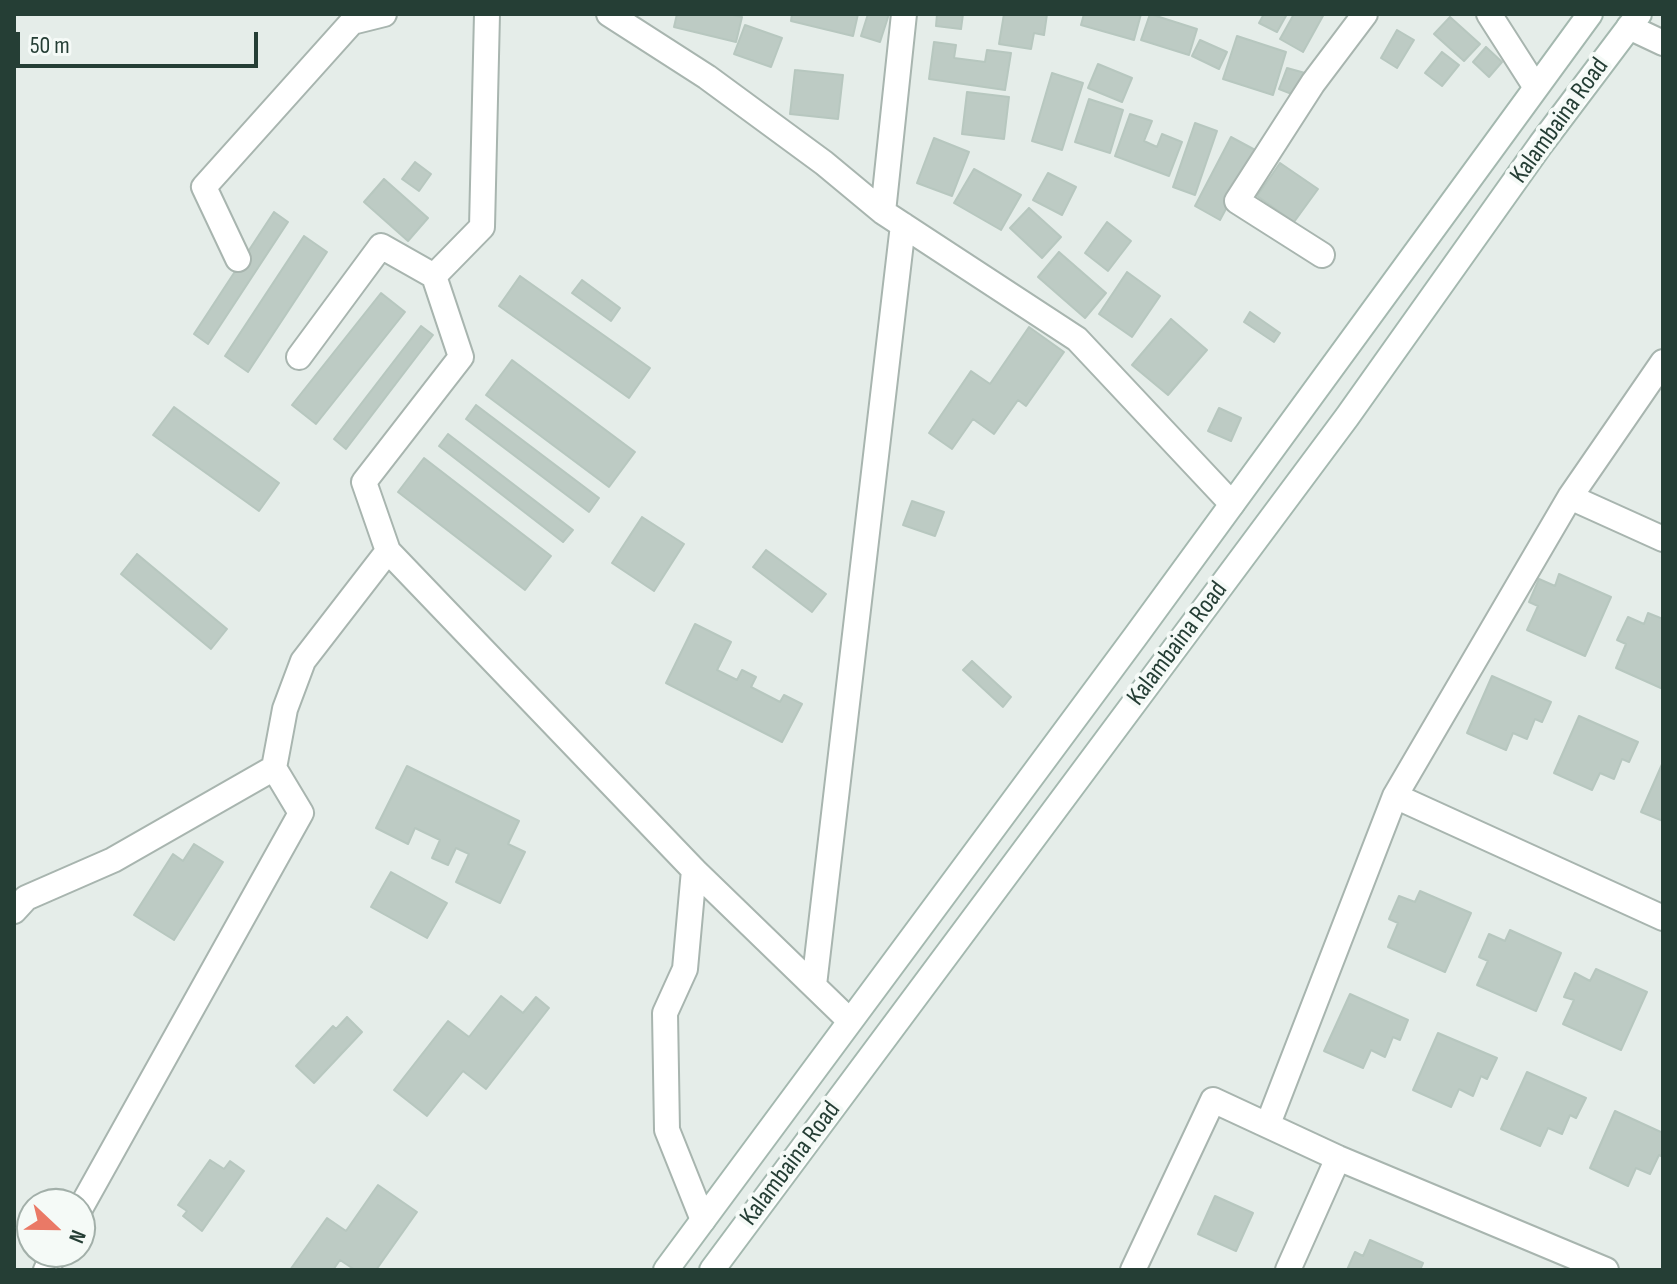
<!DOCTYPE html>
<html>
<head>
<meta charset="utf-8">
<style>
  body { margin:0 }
  #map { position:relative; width:1677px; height:1284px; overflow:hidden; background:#e5ede9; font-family:"Sofia Sans Condensed",sans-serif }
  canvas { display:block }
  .frame { position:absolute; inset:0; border:16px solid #253e35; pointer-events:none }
  .north { position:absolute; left:16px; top:1188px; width:80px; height:80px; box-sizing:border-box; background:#f5faf7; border:2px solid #a2afa9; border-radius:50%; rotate:112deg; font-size:22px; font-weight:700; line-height:32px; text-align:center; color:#253e35 }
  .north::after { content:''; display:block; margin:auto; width:28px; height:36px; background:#ea7966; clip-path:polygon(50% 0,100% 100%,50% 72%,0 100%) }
  .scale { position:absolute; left:16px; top:32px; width:242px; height:36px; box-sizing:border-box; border:4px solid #253e35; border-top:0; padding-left:10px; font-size:24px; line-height:28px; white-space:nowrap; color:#253e35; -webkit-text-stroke:6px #f5faf7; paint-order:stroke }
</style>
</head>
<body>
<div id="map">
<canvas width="1677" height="1284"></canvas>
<div class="frame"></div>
<div class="north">N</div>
<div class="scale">50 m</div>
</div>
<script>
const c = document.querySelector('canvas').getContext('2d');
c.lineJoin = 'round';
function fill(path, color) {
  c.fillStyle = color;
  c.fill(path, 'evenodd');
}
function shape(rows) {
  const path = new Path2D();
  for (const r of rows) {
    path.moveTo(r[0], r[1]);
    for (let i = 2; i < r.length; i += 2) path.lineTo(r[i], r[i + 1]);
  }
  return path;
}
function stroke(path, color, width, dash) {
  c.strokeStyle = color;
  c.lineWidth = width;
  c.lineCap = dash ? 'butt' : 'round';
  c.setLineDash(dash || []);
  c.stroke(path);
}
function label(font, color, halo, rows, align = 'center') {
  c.font = font + ' "Sofia Sans Condensed",sans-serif';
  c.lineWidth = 8;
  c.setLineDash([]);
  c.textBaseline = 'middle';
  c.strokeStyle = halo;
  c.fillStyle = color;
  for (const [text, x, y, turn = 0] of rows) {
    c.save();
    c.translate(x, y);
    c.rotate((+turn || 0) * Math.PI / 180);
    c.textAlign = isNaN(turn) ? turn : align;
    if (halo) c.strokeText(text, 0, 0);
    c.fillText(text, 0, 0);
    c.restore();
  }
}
const building = shape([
  [677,14,728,14,742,17,736,42,674,27,677,14],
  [792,14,858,14,853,36,791,21,792,14],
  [868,14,889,14,880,42,861,36,868,14],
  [937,14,963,14,961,29,936,26,937,14],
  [1004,14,1047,14,1044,35,1034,33,1031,49,999,44,1004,14],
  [1084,14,1141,14,1134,40,1081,25,1084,14],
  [1150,14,1197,29,1189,55,1141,40,1150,14],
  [1264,14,1287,14,1277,32,1259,23,1264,14],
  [1294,14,1324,14,1303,52,1280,39,1294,14],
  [1450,17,1480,44,1464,61,1434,34,1450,17],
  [745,25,782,38,771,67,734,54,745,25],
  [1397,30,1414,40,1397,68,1381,58,1397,30],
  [1237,36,1286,52,1273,95,1223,79,1237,36],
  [1200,40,1227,52,1219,69,1192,56,1200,40],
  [934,42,956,45,954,58,985,62,987,50,1011,53,1005,90,929,79,934,42],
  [1486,47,1502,62,1489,77,1473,62,1486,47],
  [1442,52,1459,65,1442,86,1425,73,1442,52],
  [1098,64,1132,78,1122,102,1088,88,1098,64],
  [1287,68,1305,73,1297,96,1279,89,1287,68],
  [795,70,843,75,838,119,790,114,795,70],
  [1052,73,1083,83,1062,150,1032,141,1052,73],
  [967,92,1009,97,1004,139,962,134,967,92],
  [1089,99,1123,110,1110,153,1075,142,1089,99],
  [1130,114,1152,121,1144,141,1157,147,1162,134,1182,142,1169,176,1115,156,1130,114],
  [1195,123,1217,131,1195,195,1173,187,1195,123],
  [1231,137,1257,151,1220,220,1195,206,1231,137],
  [934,138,969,152,952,196,917,183,934,138],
  [415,162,431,174,419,191,402,179,415,162],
  [1280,163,1318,189,1294,222,1257,196,1280,163],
  [974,169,1021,195,1001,230,954,203,974,169],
  [1048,173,1076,187,1062,215,1033,200,1048,173],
  [384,179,428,218,408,241,364,202,384,179],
  [1029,208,1061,237,1042,258,1010,228,1029,208],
  [274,212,288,222,208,344,194,334,274,212],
  [1107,222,1131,241,1108,271,1085,253,1107,222],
  [304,236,327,252,248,372,225,356,304,236],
  [1059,252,1106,293,1085,318,1038,277,1059,252],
  [1127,272,1160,296,1132,337,1099,314,1127,272],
  [520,276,650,368,629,398,499,306,520,276],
  [582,280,620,308,611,321,572,293,582,280],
  [381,293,405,312,316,424,292,405,381,293],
  [1250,312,1280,333,1274,342,1244,322,1250,312],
  [1171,319,1207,350,1168,395,1132,365,1171,319],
  [421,326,433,335,346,449,334,439,421,326],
  [1029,327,1064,352,1026,406,1018,400,994,434,973,419,952,449,929,433,971,371,990,384,1029,327],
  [512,360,635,452,609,487,486,395,512,360],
  [476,405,599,498,589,512,466,419,476,405],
  [174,407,279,483,259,511,153,435,174,407],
  [1219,408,1241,418,1231,441,1208,431,1219,408],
  [448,434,573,530,563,542,439,446,448,434],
  [424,458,551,556,525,590,398,492,424,458],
  [912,501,944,512,935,536,903,525,912,501],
  [642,517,684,544,654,591,612,563,642,517],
  [766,550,826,594,812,612,753,567,766,550],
  [137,554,227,629,211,649,121,574,137,554],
  [1559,574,1611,597,1585,656,1527,630,1538,606,1529,602,1539,579,1555,586,1559,574],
  [1648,613,1663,619,1663,689,1616,668,1626,644,1617,640,1628,617,1644,624,1648,613],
  [695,624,731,642,717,670,737,680,742,670,756,677,751,687,780,702,784,695,802,704,782,742,666,683,695,624],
  [972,661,1011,697,1003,707,963,670,972,661],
  [1492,676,1551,702,1542,722,1535,719,1527,739,1513,733,1506,750,1467,733,1492,676],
  [1579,716,1638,742,1629,762,1622,759,1614,779,1600,773,1592,790,1554,773,1579,716],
  [1663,762,1663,821,1641,812,1663,762],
  [407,766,519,821,508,844,525,852,500,903,456,882,469,854,456,848,448,865,432,858,440,840,415,828,408,844,376,828,407,766],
  [194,844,223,862,174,940,134,915,173,854,183,861,194,844],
  [391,872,447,903,427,938,371,907,391,872],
  [1420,891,1471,913,1445,972,1388,947,1398,923,1389,919,1399,896,1415,902,1420,891],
  [1510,930,1561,953,1536,1011,1477,985,1488,961,1479,957,1489,934,1505,941,1510,930],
  [1596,969,1647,992,1621,1050,1563,1024,1574,1000,1564,997,1575,973,1590,981,1596,969],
  [1350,994,1408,1020,1400,1040,1393,1037,1385,1057,1371,1050,1363,1068,1324,1051,1350,994],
  [501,996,523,1013,536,997,549,1008,486,1089,463,1071,427,1116,394,1090,448,1021,469,1037,501,996],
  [347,1017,362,1032,314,1083,296,1066,333,1026,336,1029,347,1017],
  [1438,1033,1497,1058,1487,1079,1481,1076,1473,1096,1459,1089,1451,1107,1413,1090,1438,1033],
  [1527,1072,1586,1098,1576,1118,1570,1115,1562,1134,1548,1128,1540,1146,1501,1129,1527,1072],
  [1615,1111,1663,1133,1663,1157,1659,1155,1650,1174,1636,1168,1628,1186,1590,1168,1615,1111],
  [210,1160,224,1169,230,1161,244,1171,202,1231,183,1216,187,1211,178,1205,210,1160],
  [378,1185,417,1212,376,1270,355,1270,340,1260,333,1270,290,1270,327,1218,346,1231,378,1185],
  [1215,1196,1253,1213,1236,1251,1198,1234,1215,1196],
  [1370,1240,1423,1263,1420,1270,1347,1270,1355,1252,1363,1256,1370,1240]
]);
fill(building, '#bdcbc4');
stroke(building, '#b7c7bf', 2);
const minor = shape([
  [609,14,707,77,824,163,883,212,1077,339,1232,504],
  [1489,14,1535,86],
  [1629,27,1663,43],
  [883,212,904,14],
  [1322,255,1237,201,1313,83,1365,14],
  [238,259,204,187,352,22,384,14],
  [434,276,461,357,364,482,388,551,694,870,849,1020],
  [299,357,381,246,434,276,482,227,487,14],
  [1570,497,1663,539],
  [1395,796,1663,918],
  [694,870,685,969,665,1013,667,1130,703,1220],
  [14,911,26,898,113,860,274,768],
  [814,985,903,225],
  [1268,1124,1395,796,1570,497,1663,362],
  [80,1209,301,813,274,768,285,709,303,661,388,551],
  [46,1270,56,1252],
  [1133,1270,1213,1100,1338,1158,1606,1270],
  [1288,1270,1338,1158]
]);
const secondary = shape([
  [666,1270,1135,637,1590,14],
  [712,1270,1347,417,1541,144,1639,14]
]);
stroke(minor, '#a8b5af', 28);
stroke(secondary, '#a4b8af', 28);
stroke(minor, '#fff', 24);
stroke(secondary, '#fff', 24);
label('26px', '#253e35', '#f5faf7', [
  ["Kalambaina Road",1560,121,-54],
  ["Kalambaina Road",1178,644,-53],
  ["Kalambaina Road",791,1164,-53]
]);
</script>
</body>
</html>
